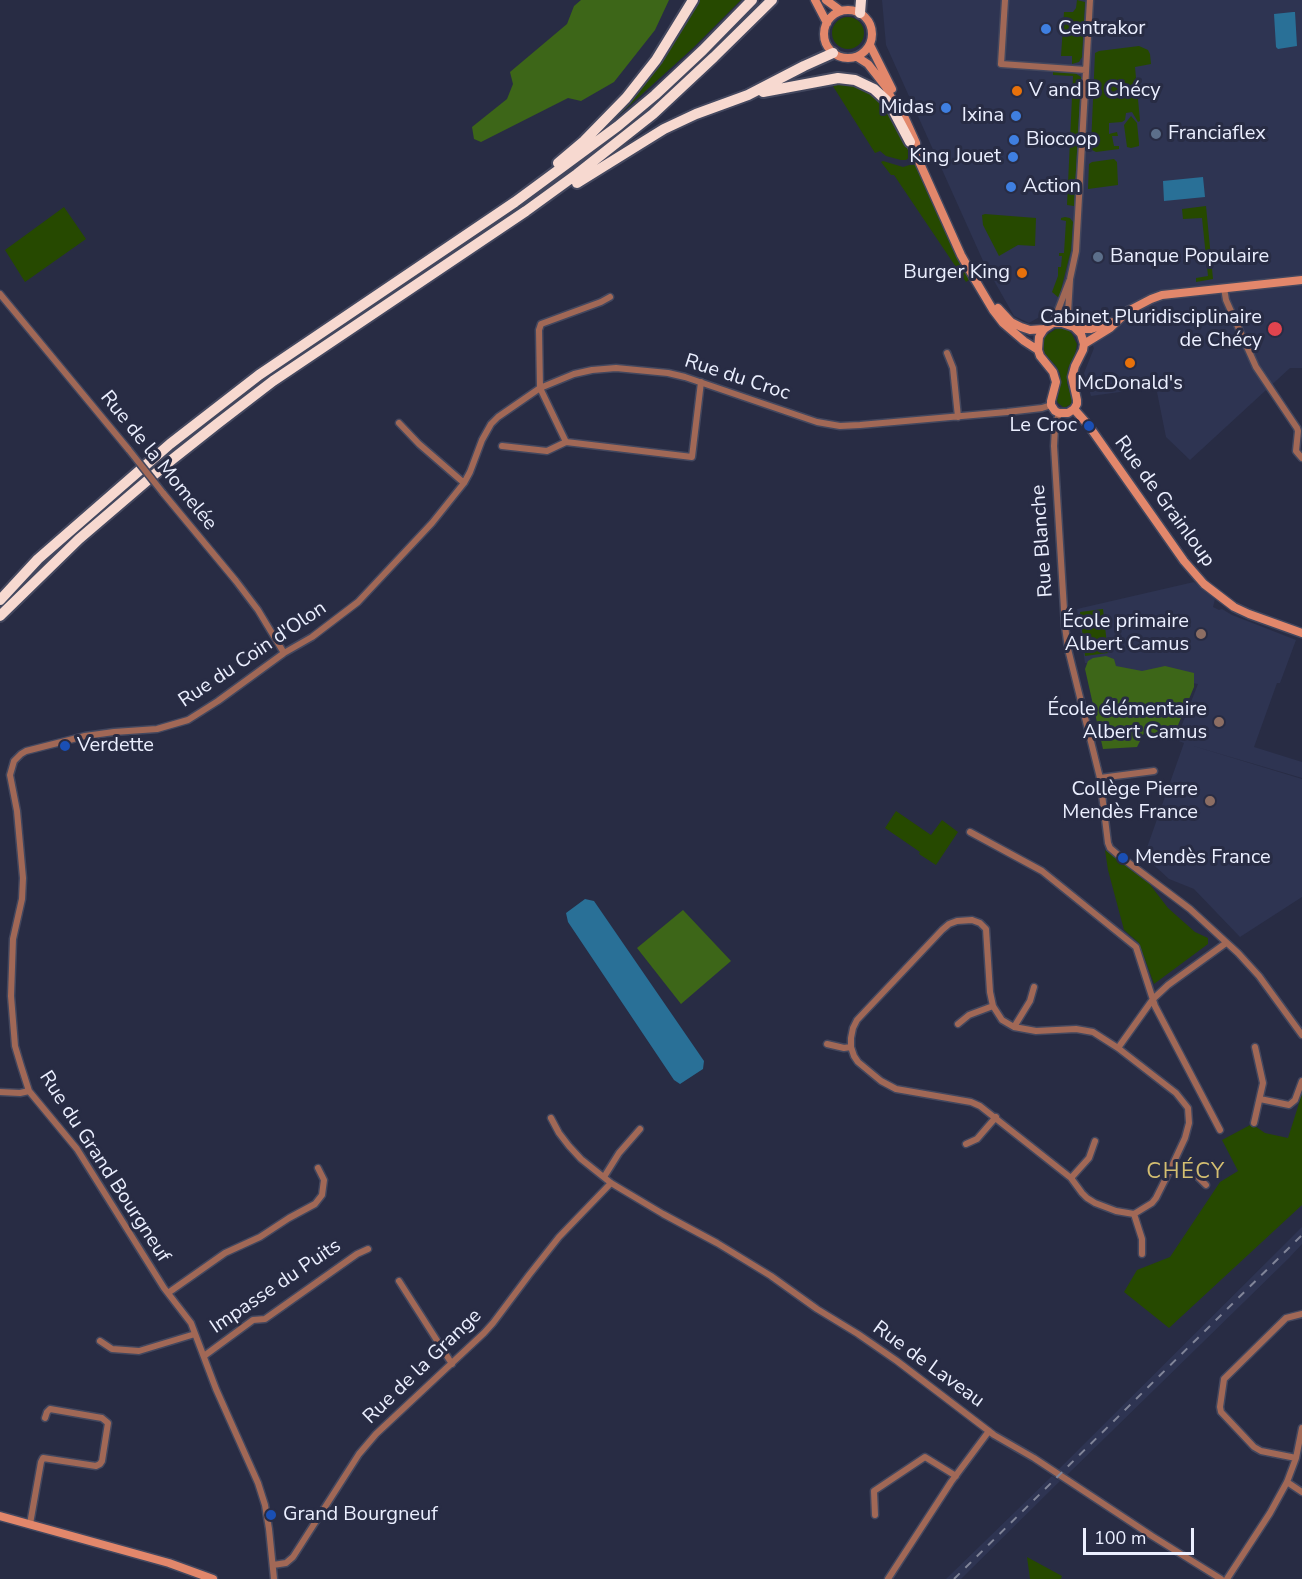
<!DOCTYPE html>
<html>
<head>
<meta charset="utf-8">
<style>
  body { margin:0 }
  #map { position:relative; width:1302px; height:1579px; overflow:hidden; background:#282c44; font-family:"Nunito Sans",sans-serif }
  canvas { display:block }
  .scale { position:absolute; left:1083px; top:1528px; width:111px; height:27px; box-sizing:border-box; border:3px solid #ebefff; border-top:0; padding-left:8px; font-size:18px; line-height:21px; white-space:nowrap; color:#ebefff; -webkit-text-stroke:4px #282c44; paint-order:stroke }
</style>
</head>
<body>
<div id="map">
<canvas width="1302" height="1579"></canvas>
<div class="scale">100 m</div>
</div>
<script>
const c = document.querySelector('canvas').getContext('2d');
c.lineJoin = 'round';
function fill(path, color) {
  c.fillStyle = color;
  c.fill(path, 'evenodd');
}
function shape(rows) {
  const path = new Path2D();
  for (const r of rows) {
    if (r.length === 3) {
      path.moveTo(r[0] + r[2], r[1]);
      path.arc(r[0], r[1], r[2], 0, 2 * Math.PI);
      continue;
    }
    path.moveTo(r[0], r[1]);
    for (let i = 2; i < r.length; i += 2) path.lineTo(r[i], r[i + 1]);
  }
  return path;
}
function stroke(path, color, width, dash) {
  c.strokeStyle = color;
  c.lineWidth = width;
  c.lineCap = dash ? 'butt' : 'round';
  c.setLineDash(dash || []);
  c.stroke(path);
}
function label(font, color, halo, rows, align = 'center') {
  c.font = font + ' "Nunito Sans",sans-serif';
  c.lineWidth = 6;
  c.setLineDash([]);
  c.textBaseline = 'middle';
  c.strokeStyle = halo;
  c.fillStyle = color;
  for (const [text, x, y, turn = 0] of rows) {
    c.save();
    c.translate(x, y);
    c.rotate((+turn || 0) * Math.PI / 180);
    c.textAlign = isNaN(turn) ? turn : align;
    if (halo) c.strokeText(text, 0, 0);
    c.fillText(text, 0, 0);
    c.restore();
  }
}
fill(shape([
  [882,0,1302,0,1302,368,1290,368,1190,460,1166,437,1156,387,1091,396,1084,373,1094,348,1075,315,1048,312,1029,323,1014,316,984,263,886,45],
  [1194,582,1215,599,1213,607,1219,610,1222,609,1232,615,1296,640,1280,683,1277,683,1254,747,1302,762,1302,778,1190,745,1302,779,1302,897,1240,937,1194,889,1169,879,1144,856,1184,743,1176,740,1198,684,1085,663,1077,609],
  [1302,1227,1302,1244,1289,1258,1067,1475,1058,1470],
  [1052,1476,1060,1481,961,1579,946,1579]
]), '#2e3452');
fill(shape([
  [699,0,741,0,693,48,608,125,609,120,666,54,690,17],
  [1077,0,1085,2,1082,57,1079,62,1072,64,1072,56,1061,56,1064,12,1073,12,1076,8],
  [848,33,16],
  [1139,46,1148,50,1150,54,1151,64,1135,67,1140,121,1138,122,1132,112,1126,113,1125,120,1122,122,1109,123,1109,134,1117,132,1118,136,1112,136,1114,146,1119,146,1119,149,1096,152,1092,150,1091,146,1095,53,1099,51],
  [1053,72,1075,73,1081,77,1074,206,1067,205,1073,76,1053,75],
  [840,81,869,89,894,117,911,156,906,160,901,160,886,156,880,151,875,153,831,83],
  [1131,116,1137,123,1139,143,1139,146,1131,148,1127,147,1124,125],
  [1114,159,1117,162,1118,185,1088,189,1089,164,1092,162],
  [883,161,903,167,916,163,969,280,966,282,894,175,891,175,881,162],
  [1206,206,1213,279,1196,282,1196,278,1208,276,1202,218,1183,219,1182,209],
  [64,207,86,239,25,282,5,250],
  [985,214,1036,218,1035,246,1018,245,999,256,983,225,982,215],
  [1065,217,1070,218,1073,222,1071,250,1059,298,1052,292,1058,276,1058,267,1061,267,1062,256,1059,256,1059,253,1064,253,1066,221,1061,220,1061,218],
  [1056,329,1062,329,1068,330,1072,334,1077,344,1075,355,1068,368,1067,383,1072,400,1071,404,1066,407,1063,407,1058,403,1057,400,1061,382,1060,373,1056,366,1045,354,1042,343,1045,336],
  [1103,609,1108,653,1085,656,1080,612],
  [896,811,931,835,942,820,958,832,936,865,919,854,920,852,885,828],
  [1105,850,1145,878,1168,908,1195,932,1208,938,1208,944,1154,984,1139,943,1124,930,1108,870],
  [1302,1094,1302,1205,1169,1328,1124,1292,1137,1270,1170,1257,1220,1182,1238,1171,1222,1140,1252,1124,1265,1133,1288,1138],
  [1027,1557,1062,1576,1061,1579,1030,1579]
]), '#264900');
fill(shape([
  [581,0,669,0,655,30,614,82,581,101,568,98,481,142,474,139,472,127,507,99,513,84,510,72,567,24,574,6],
  [1106,656,1114,659,1116,666,1142,671,1165,666,1194,673,1194,687,1173,737,1145,731,1137,747,1103,749,1085,669,1088,661,1093,658],
  [683,910,731,961,681,1004,637,948]
]), '#3d6618');
fill(shape([
  [1293,12,1295,12,1297,46,1278,49,1276,47,1274,14],
  [1203,177,1205,197,1164,201,1163,181],
  [585,899,594,901,704,1061,703,1069,680,1084,674,1080,568,922,566,913]
]), '#297097');
const street = shape([
  [1005,0,1001,64,1086,70],
  [1224,288,1226,300,1256,367,1297,428,1298,431,1296,451,1302,458],
  [0,294,129,450],
  [610,297,601,302,541,324,539,330,540,388,566,442,692,457,701,382],
  [1053,323,1070,279,1076,251,1090,0],
  [1069,324,1068,313,1070,280],
  [947,353,953,368,958,417],
  [1059,413,1055,427,1054,446,1065,626,1068,649,1100,778,1108,843,1110,848,1117,854,1190,909,1238,953,1259,976,1302,1035],
  [399,423,419,444,464,483],
  [502,446,547,451,566,442],
  [163,493,236,581,258,610,284,653],
  [1100,778,1154,771],
  [970,832,1042,871,1136,947,1155,1006,1220,1130],
  [972,920,980,923,986,929,990,992,993,1006,1002,1020,1014,1027,1036,1031,1076,1029,1093,1032,1118,1048,1176,1093,1188,1108,1189,1123,1185,1138,1171,1168,1156,1198,1152,1203,1134,1214,1116,1211,1095,1203,1087,1198,1082,1193,1071,1178,980,1106,971,1102,896,1089,881,1081,858,1062,854,1056,851,1047,851,1038,853,1028,857,1020,942,930,949,924,957,921,972,920],
  [958,1024,969,1015,993,1006],
  [1014,1027,1030,1001,1034,987],
  [827,1044,844,1048,851,1047],
  [1118,1048,1153,999,1168,985,1226,943],
  [0,1092,20,1093,29,1091],
  [1260,1099,1289,1105,1295,1100,1302,1081],
  [551,1118,559,1133,569,1146,581,1159,611,1183,663,1214,717,1243,771,1276,817,1309,858,1334,897,1361,994,1435,1034,1458,1152,1536,1221,1579],
  [1254,1123,1263,1083,1255,1047],
  [966,1144,977,1139,996,1117],
  [1174,1163,1192,1171,1206,1185],
  [604,1177,619,1153,640,1129],
  [1071,1178,1089,1158,1095,1141],
  [1134,1214,1142,1239,1142,1254],
  [399,1281,452,1364],
  [168,1293,225,1253,260,1237,289,1218,315,1204,322,1195,324,1180,318,1168],
  [100,1341,112,1349,139,1351,195,1334],
  [204,1356,253,1320,265,1319,357,1254,368,1249],
  [1296,1458,1261,1451,1254,1447,1221,1412,1220,1407,1224,1379,1286,1318,1302,1314],
  [1287,1482,1302,1492],
  [875,1515,874,1491,925,1457,956,1476],
  [30,1524,41,1462,43,1458,96,1466,100,1464,102,1461,108,1423,102,1418,50,1409,47,1412,45,1418],
  [273,1565,286,1563,293,1557,359,1454,376,1434,484,1333,493,1323,529,1275,559,1237,611,1183],
  [274,1579,269,1529,265,1505,258,1483,216,1389,191,1323,164,1288,77,1149,29,1091,21,1066,15,1046,11,996,13,939,22,899,23,878,17,811,10,775,14,761,21,754,26,751,85,736,114,732,157,729,188,720,218,701,284,653,312,637,358,602,432,523,464,483,470,472,482,440,491,424,498,417,540,388,574,374,592,370,616,368,668,373,685,377,817,422,840,426,860,425,1007,412,1042,408,1051,405],
  [888,1579,951,1482,989,1431],
  [1227,1579,1270,1513,1287,1482,1296,1458,1302,1428]
]);
const secondary = shape([
  [815,0,827,23],
  [826,0,841,11],
  [848,34,24],
  [870,45,892,89],
  [857,57,868,64,886,87,897,110],
  [898,103,916,143],
  [909,139,961,255,974,278,993,310,1003,323,1024,341,1038,350],
  [998,308,1011,322,1021,327,1030,330,1044,329],
  [1053,323,1062,323,1074,327,1081,334,1084,344,1083,350,1075,366,1072,377,1077,400,1077,404,1074,409,1068,413,1059,413,1055,411,1051,405,1051,401,1056,382,1053,372,1040,356,1038,350,1039,337,1044,329,1053,323],
  [1077,329,1091,329,1113,322],
  [1084,344,1110,328,1128,311,1151,299,1162,295,1302,280],
  [1074,409,1089,426,1184,561,1204,584,1234,607,1249,614,1302,633],
  [0,1516,169,1563,213,1579]
]);
const highway = shape([
  [860,13,861,0],
  [763,92,838,78,855,80,874,89,886,100,892,108,910,142],
  [558,163,584,141,626,98,656,60,693,0],
  [577,183,664,129,696,114,748,95,804,66,833,53],
  [0,600,38,559,170,444,259,375,515,202,618,126,655,95,703,50,752,0],
  [0,616,79,539,169,462,217,424,273,381,526,211,577,174,653,114,714,57,772,0]
]);
stroke(street, '#43475e', 9);
stroke(secondary, '#43475e', 11);
stroke(highway, '#43475e', 14);
stroke(street, '#a16856', 6);
stroke(secondary, '#e2876b', 8);
stroke(highway, '#f7d9d0', 10);
stroke(shape([
  [954,1579,1302,1235]
]), '#818599', 2, [8, 8]);
const streetBridge = shape([
  [129,450,163,493]
]);
stroke(streetBridge, '#43475e', 9, []);
stroke(streetBridge, '#a16856', 6);
for (const [x, y, r, color] of [
  [1046,29,6,"#3f7fe0"],
  [1017,91,6,"#e8710a"],
  [946,108,6,"#3f7fe0"],
  [1016,116,6,"#3f7fe0"],
  [1156,134,6,"#5c6f8a"],
  [1014,140,6,"#3f7fe0"],
  [1013,157,6,"#3f7fe0"],
  [1011,187,6,"#3f7fe0"],
  [1098,257,6,"#5c6f8a"],
  [1022,273,6,"#e8710a"],
  [1275,329,8,"#e0444e"],
  [1130,363,6,"#e8710a"],
  [1089,426,6,"#1a4fb4"],
  [1201,634,6,"#8d6e63"],
  [1219,722,6,"#8d6e63"],
  [65,746,6,"#1a4fb4"],
  [1210,801,6,"#8d6e63"],
  [1123,858,6,"#1a4fb4"],
  [271,1515,6,"#1a4fb4"]
]) {
  const dot = new Path2D();
  dot.arc(x, y, r, 0, 2 * Math.PI);
  c.fillStyle = color;
  c.fill(dot);
  stroke(dot, '#282c44', 2);
}
label('20px', '#ebefff', '#282c44', [
  ["Centrakor",1058,29],
  ["V and B Chécy",1029,91],
  ["Midas",934,108,"right"],
  ["Ixina",1004,116,"right"],
  ["Franciaflex",1168,134],
  ["Biocoop",1026,140],
  ["King Jouet",1001,157,"right"],
  ["Action",1023,187],
  ["Banque Populaire",1110,257],
  ["Burger King",1010,273,"right"],
  ["Cabinet Pluridisciplinaire",1262,318,"right"],
  ["de Chécy",1262,341,"right"],
  ["McDonald's",1130,384,"center"],
  ["Le Croc",1077,426,"right"],
  ["École primaire",1189,622,"right"],
  ["Albert Camus",1189,645,"right"],
  ["École élémentaire",1207,710,"right"],
  ["Albert Camus",1207,733,"right"],
  ["Verdette",77,746],
  ["Collège Pierre",1198,790,"right"],
  ["Mendès France",1198,813,"right"],
  ["Mendès France",1135,858],
  ["Grand Bourgneuf",283,1515]
], 'left');
label('20px', '#ebefff', '#282c44', [
  ["Rue du Croc",737,378,18],
  ["Rue de la Momelée",158,461,51],
  ["Rue de Grainloup",1164,502,54],
  ["Rue Blanche",1043,541,-94],
  ["Rue du Coin d'Olon",253,655,-34],
  ["Rue du Grand Bourgneuf",104,1167,57],
  ["Impasse du Puits",276,1287,-34],
  ["Rue de Laveau",928,1365,36],
  ["Rue de la Grange",423,1367,-44]
]);
c.letterSpacing = '1.5px';
label('22px', '#d3be71', '#282c44', [
  ["CHÉCY",1186,1173]
]);
c.letterSpacing = '0px';
</script>
</body>
</html>
